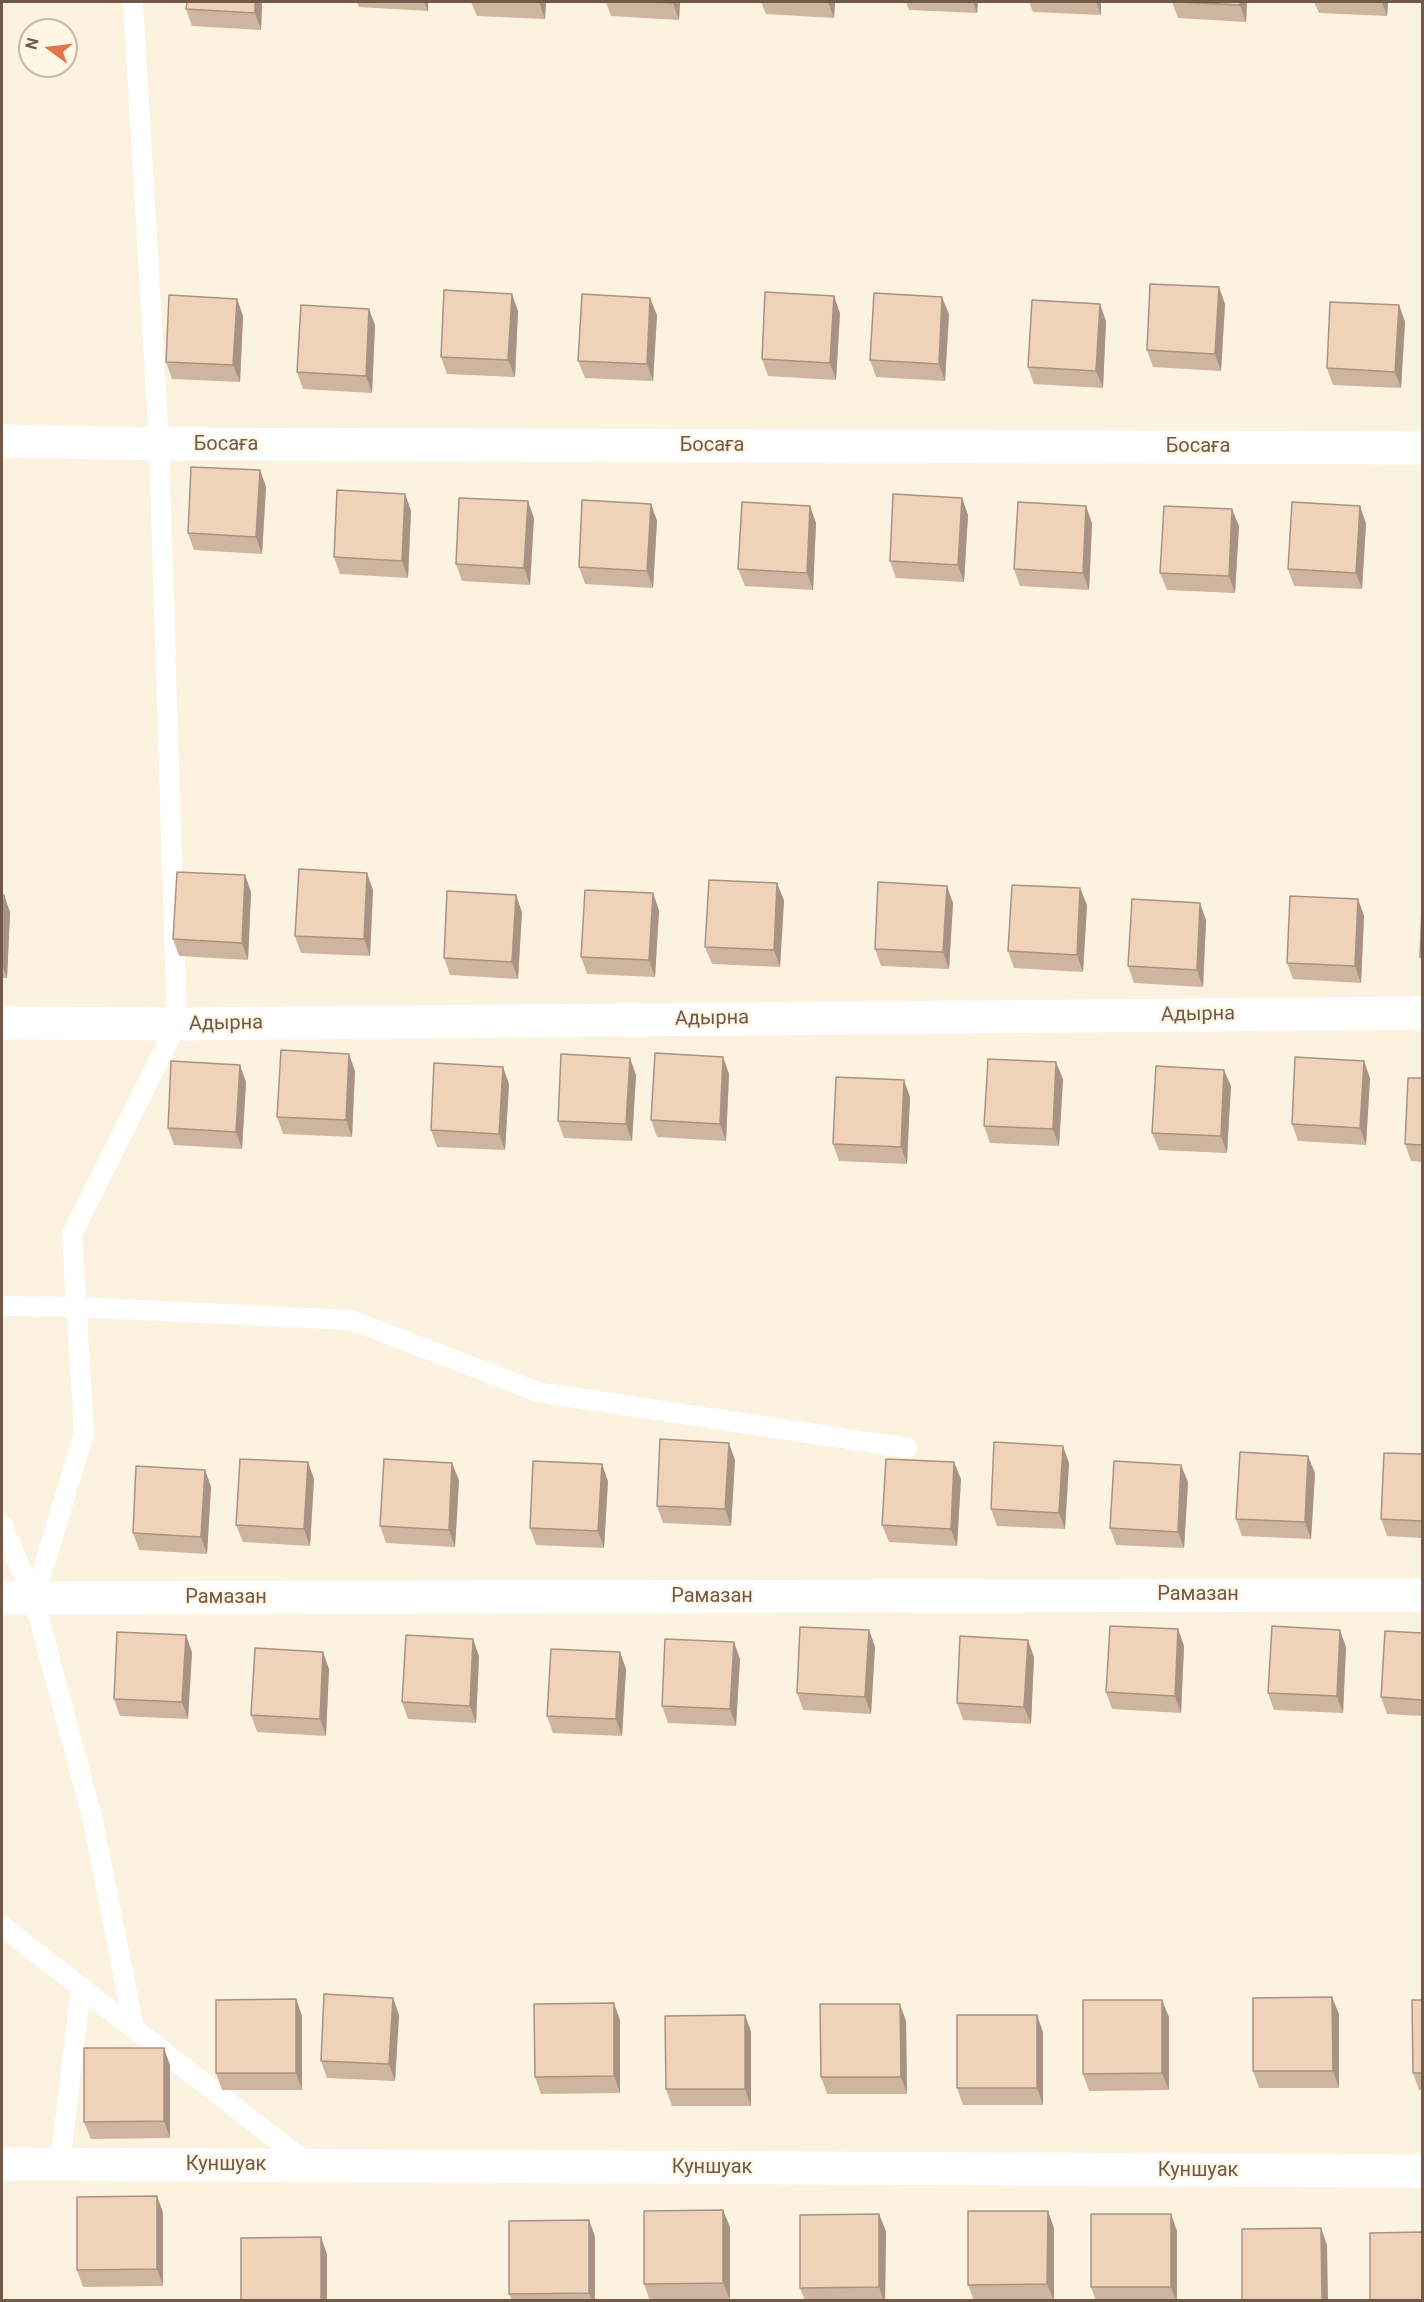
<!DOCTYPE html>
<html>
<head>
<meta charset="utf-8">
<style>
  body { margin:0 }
  #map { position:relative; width:1424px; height:2302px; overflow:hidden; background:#fbf2e0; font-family:Roboto,sans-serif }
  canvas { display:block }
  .frame { position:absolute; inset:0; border:3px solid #715948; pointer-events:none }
  .north { position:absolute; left:18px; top:18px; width:60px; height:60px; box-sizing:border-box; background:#fff6e6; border:2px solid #c6b7a7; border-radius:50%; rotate:285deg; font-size:16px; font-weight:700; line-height:24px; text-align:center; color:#715948 }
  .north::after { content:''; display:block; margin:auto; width:21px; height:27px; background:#e37348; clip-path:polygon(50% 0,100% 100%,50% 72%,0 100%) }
</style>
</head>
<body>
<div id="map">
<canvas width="1424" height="2302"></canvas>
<div class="frame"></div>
<div class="north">N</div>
</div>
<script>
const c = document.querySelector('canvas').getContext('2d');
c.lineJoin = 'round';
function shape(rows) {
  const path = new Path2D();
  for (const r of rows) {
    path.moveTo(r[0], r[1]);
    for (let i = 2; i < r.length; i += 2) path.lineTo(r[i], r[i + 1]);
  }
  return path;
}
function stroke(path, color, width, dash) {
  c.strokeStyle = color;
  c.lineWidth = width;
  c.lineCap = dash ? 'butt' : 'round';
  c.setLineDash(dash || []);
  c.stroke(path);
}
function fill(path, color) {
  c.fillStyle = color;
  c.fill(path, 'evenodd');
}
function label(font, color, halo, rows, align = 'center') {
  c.font = font + ' Roboto,sans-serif';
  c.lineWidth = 4.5;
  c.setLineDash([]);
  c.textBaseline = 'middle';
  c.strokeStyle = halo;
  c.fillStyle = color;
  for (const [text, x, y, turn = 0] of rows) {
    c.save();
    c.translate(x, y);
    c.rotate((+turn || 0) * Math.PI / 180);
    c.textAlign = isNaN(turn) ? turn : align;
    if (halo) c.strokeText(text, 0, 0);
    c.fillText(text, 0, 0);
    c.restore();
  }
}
stroke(shape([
  [133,2,159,444,177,1024,72,1234,84,1433,34,1599,93,1821,134,2029],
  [2,1306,76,1307,351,1320,538,1392,907,1448],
  [2,1525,34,1599],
  [2,1926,308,2164],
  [60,2164,81,1988]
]), '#fff', 20);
stroke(shape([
  [2,441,159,444,1422,448],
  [2,1023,177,1024,1422,1013],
  [2,1598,1422,1595],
  [2,2164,1422,2171]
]), '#fff', 33);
fill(shape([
  [262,2,261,30,192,26,186,9],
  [357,2,428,2,428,11,359,7],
  [471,2,546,2,545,19,477,16],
  [606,2,680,2,679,20,611,16],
  [761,2,835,2,834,18,766,14],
  [906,2,978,2,977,13,909,10],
  [1029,2,1101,2,1101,15,1033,12],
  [1172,2,1247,2,1246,22,1178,18],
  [1314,2,1388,2,1387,16,1319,13],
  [237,299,243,316,240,382,172,379,166,362],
  [1225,304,1221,371,1153,367,1147,350],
  [1399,305,1405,322,1401,388,1333,385,1327,368],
  [518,311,515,377,447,374,441,357],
  [840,313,836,380,768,376,762,359],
  [949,314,945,381,876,377,870,360],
  [657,315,653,381,585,378,578,361],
  [1106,321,1103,388,1034,384,1028,367],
  [375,325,372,393,303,389,297,372],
  [260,470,266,487,262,554,194,550,188,533],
  [405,494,411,511,408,578,340,574,334,557],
  [962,498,968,515,964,582,896,578,890,561],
  [651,504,657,521,653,588,585,584,579,567],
  [810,506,816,523,813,590,745,586,738,569],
  [534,518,530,585,462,581,456,564],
  [1092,523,1089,590,1020,586,1014,569],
  [1366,523,1362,589,1294,586,1288,569],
  [1239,526,1235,593,1167,590,1160,573],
  [245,875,251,892,248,960,179,956,173,939],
  [373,890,370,956,301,953,295,936],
  [2,895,10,912,7,978,2,978],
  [1358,899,1364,916,1361,983,1293,979,1287,963],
  [784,900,780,967,712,964,705,947],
  [953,903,949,969,881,966,875,949],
  [1087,905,1083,972,1014,968,1008,951],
  [659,910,655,977,587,974,581,957],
  [522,912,518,979,450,975,444,958],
  [1206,920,1203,987,1134,983,1128,966],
  [723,1057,729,1074,726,1141,657,1137,651,1120],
  [355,1071,352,1137,283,1134,277,1117],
  [636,1075,632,1141,564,1138,558,1121],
  [1370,1078,1366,1145,1298,1141,1292,1124],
  [1422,1078,1422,1162,1411,1161,1405,1144],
  [1063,1079,1059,1146,990,1143,984,1126],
  [246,1082,242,1149,174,1145,168,1128],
  [509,1084,505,1150,437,1147,431,1130],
  [1231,1086,1227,1153,1159,1150,1152,1133],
  [910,1097,907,1164,839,1161,833,1144],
  [1422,1454,1422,1538,1387,1536,1381,1519],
  [735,1460,731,1526,663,1523,657,1506],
  [1069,1463,1065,1529,997,1526,991,1509],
  [205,1470,211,1487,207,1554,139,1550,133,1533],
  [1315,1473,1311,1539,1242,1536,1236,1519],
  [314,1479,310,1546,243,1542,236,1525],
  [961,1479,957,1546,889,1542,882,1525],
  [459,1480,455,1547,386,1543,380,1526],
  [608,1481,604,1548,536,1545,530,1528],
  [1188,1482,1184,1548,1116,1545,1110,1528],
  [1178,1629,1184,1646,1181,1713,1112,1709,1106,1692],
  [869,1630,875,1647,871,1714,803,1710,797,1693],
  [1422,1633,1422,1716,1387,1714,1381,1697],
  [1346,1647,1343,1713,1274,1710,1268,1693],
  [192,1652,188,1719,120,1716,114,1699],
  [479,1656,476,1723,408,1719,402,1702],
  [1034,1657,1031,1724,963,1720,957,1703],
  [740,1659,736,1726,668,1723,662,1706],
  [329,1669,326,1736,257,1732,251,1715],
  [626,1669,622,1736,553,1733,547,1716],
  [393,1998,399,2015,395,2081,327,2078,321,2061],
  [296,1999,302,2016,302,2090,222,2090,216,2073],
  [1422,2000,1422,2090,1419,2090,1413,2073],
  [1339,2014,1339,2088,1259,2088,1253,2071],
  [745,2015,751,2032,751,2106,672,2106,666,2089],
  [1169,2017,1169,2090,1089,2091,1083,2074],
  [620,2020,620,2093,541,2094,535,2077],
  [906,2021,907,2094,827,2094,821,2077],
  [1043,2032,1043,2105,963,2105,957,2088],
  [170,2065,170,2138,91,2139,84,2122],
  [157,2196,163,2213,163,2286,83,2287,77,2270],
  [589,2220,595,2237,595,2301,512,2301,509,2294],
  [730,2227,730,2300,650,2301,644,2284],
  [1054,2228,1054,2301,974,2301,968,2285],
  [886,2231,885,2301,805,2301,800,2288],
  [1177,2231,1177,2301,1096,2301,1091,2287]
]), '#ceb59f');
fill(shape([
  [255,2,262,2,261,30,255,13],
  [424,2,428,2,428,11],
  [539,2,546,2,545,19],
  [673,2,680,2,679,20,673,3],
  [828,2,835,2,834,18],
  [973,2,978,2,977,13],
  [1096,2,1101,2,1101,15],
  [1240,2,1247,2,1246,22,1240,5],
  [1382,2,1388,2,1387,16],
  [1219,287,1225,304,1221,371,1215,354],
  [512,294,518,311,515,377,508,360],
  [834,296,840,313,836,380,830,363],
  [942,297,949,314,945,381,939,364],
  [650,298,657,315,653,381,647,364],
  [237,299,243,316,240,382,233,365],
  [1100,304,1106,321,1103,388,1096,371],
  [1399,305,1405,322,1401,388,1395,372],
  [369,309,375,325,372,393,366,376],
  [260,470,266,487,262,554,256,537],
  [405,494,411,511,408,578,402,561],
  [962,498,968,515,964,582,958,565],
  [528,501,534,518,530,585,524,568],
  [651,504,657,521,653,588,647,571],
  [810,506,816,523,813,590,807,573],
  [1086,506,1092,523,1089,590,1083,573],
  [1360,506,1366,523,1362,589,1356,573],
  [1232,509,1239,526,1235,593,1229,576],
  [367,873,373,890,370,956,364,939],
  [245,875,251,892,248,960,242,943],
  [777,883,784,900,780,967,774,950],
  [947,886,953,903,949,969,943,952],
  [1080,888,1087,905,1083,972,1077,955],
  [653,893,659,910,655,977,649,960],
  [4,895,10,912,7,978,2,965,2,940],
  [516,895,522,912,518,979,512,962],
  [1358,899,1364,916,1361,983,1355,966],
  [1200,903,1206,920,1203,987,1197,970],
  [349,1054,355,1071,352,1137,346,1120],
  [723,1057,729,1074,726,1141,720,1124],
  [630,1058,636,1075,632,1141,626,1124],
  [1364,1061,1370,1078,1366,1145,1360,1128],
  [1056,1062,1063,1079,1059,1146,1053,1129],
  [240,1065,246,1082,242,1149,236,1132],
  [503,1067,509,1084,505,1150,499,1134],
  [1224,1070,1231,1086,1227,1153,1221,1136],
  [904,1080,910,1097,907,1164,901,1147],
  [729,1443,735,1460,731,1526,725,1509],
  [1063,1446,1069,1463,1065,1529,1059,1513],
  [1308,1456,1315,1473,1311,1539,1305,1522],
  [308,1462,314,1479,310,1546,304,1529],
  [954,1462,961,1479,957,1546,951,1529],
  [452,1463,459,1480,455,1547,449,1530],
  [602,1464,608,1481,604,1548,598,1531],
  [1181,1465,1188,1482,1184,1548,1178,1532],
  [205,1470,211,1487,207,1554,201,1537],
  [1178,1629,1184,1646,1181,1713,1175,1696],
  [869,1630,875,1647,871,1714,865,1697],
  [1340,1630,1346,1647,1343,1713,1337,1696],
  [186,1635,192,1652,188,1719,182,1702],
  [473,1639,479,1656,476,1723,470,1706],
  [1028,1640,1034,1657,1031,1724,1024,1707],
  [734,1642,740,1659,736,1726,730,1709],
  [323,1652,329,1669,326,1736,320,1719],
  [620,1652,626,1669,622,1736,616,1719],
  [1332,1997,1339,2014,1339,2088,1333,2071],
  [393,1998,399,2015,395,2081,389,2064],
  [296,1999,302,2016,302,2090,296,2073],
  [1162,2000,1169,2017,1169,2090,1162,2073],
  [614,2003,620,2020,620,2093,614,2076],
  [900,2004,906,2021,907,2094,901,2077],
  [745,2015,751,2032,751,2106,745,2089],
  [1037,2015,1043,2032,1043,2105,1037,2088],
  [164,2048,170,2065,170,2138,164,2121],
  [157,2196,163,2213,163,2286,157,2269],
  [723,2210,730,2227,730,2300,723,2283],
  [1048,2211,1054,2228,1054,2301,1047,2284],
  [879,2214,886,2231,885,2301,884,2301,879,2287],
  [1171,2214,1177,2231,1177,2301,1176,2301,1171,2287],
  [589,2220,595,2237,595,2301,592,2301,589,2293],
  [1321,2228,1327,2245,1328,2301,1322,2301],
  [321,2237,327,2254,327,2301,321,2301]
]), '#a89382');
const building = shape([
  [187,2,255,2,255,13,186,9,187,2],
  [652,2,673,2,673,3,652,2],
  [1180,2,1240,2,1240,5,1180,2],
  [1150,284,1219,287,1215,354,1147,350,1150,284],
  [444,290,512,294,508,360,441,357,444,290],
  [765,292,834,296,830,363,762,359,765,292],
  [874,293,942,297,939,364,870,360,874,293],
  [582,294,650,298,647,364,578,361,582,294],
  [169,295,237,299,233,365,166,362,169,295],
  [1032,300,1100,304,1096,371,1028,367,1032,300],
  [1330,302,1399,305,1395,372,1327,368,1330,302],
  [301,305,369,309,366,376,297,372,301,305],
  [191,467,260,470,256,537,188,533,191,467],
  [337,490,405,494,402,561,334,557,337,490],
  [893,494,962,498,958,565,890,561,893,494],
  [459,498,528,501,524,568,456,564,459,498],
  [582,500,651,504,647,571,579,567,582,500],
  [742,502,810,506,807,573,738,569,742,502],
  [1018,502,1086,506,1083,573,1014,569,1018,502],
  [1292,502,1360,506,1356,573,1288,569,1292,502],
  [1164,506,1232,509,1229,576,1160,573,1164,506],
  [299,869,367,873,364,939,295,936,299,869],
  [177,872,245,875,242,943,173,939,177,872],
  [709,880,777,883,774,950,705,947,709,880],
  [878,882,947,886,943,952,875,949,878,882],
  [1012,885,1080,888,1077,955,1008,951,1012,885],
  [585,890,653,893,649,960,581,957,585,890],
  [447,891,516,895,512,962,444,958,447,891],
  [2,895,4,895,2,940,2,895],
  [1290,896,1358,899,1355,966,1287,963,1290,896],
  [1132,899,1200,903,1197,970,1128,966,1132,899],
  [1422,908,1422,958,1420,957,1422,908],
  [281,1050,349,1054,346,1120,277,1117,281,1050],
  [655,1053,723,1057,720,1124,651,1120,655,1053],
  [561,1054,630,1058,626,1124,558,1121,561,1054],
  [1295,1057,1364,1061,1360,1128,1292,1124,1295,1057],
  [988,1059,1056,1062,1053,1129,984,1126,988,1059],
  [171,1061,240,1065,236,1132,168,1128,171,1061],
  [434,1063,503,1067,499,1134,431,1130,434,1063],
  [1156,1066,1224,1070,1221,1136,1152,1133,1156,1066],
  [836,1077,904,1080,901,1147,833,1144,836,1077],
  [1408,1078,1422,1078,1422,1145,1405,1144,1408,1078],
  [660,1439,729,1443,725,1509,657,1506,660,1439],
  [994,1442,1063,1446,1059,1513,991,1509,994,1442],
  [1240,1452,1308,1456,1305,1522,1236,1519,1240,1452],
  [1384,1453,1422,1454,1422,1521,1381,1519,1384,1453],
  [240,1459,308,1462,304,1529,236,1525,240,1459],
  [384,1459,452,1463,449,1530,380,1526,384,1459],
  [886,1459,954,1462,951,1529,882,1525,886,1459],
  [533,1461,602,1464,598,1531,530,1528,533,1461],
  [1114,1461,1181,1465,1178,1532,1110,1528,1114,1461],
  [136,1466,205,1470,201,1537,133,1533,136,1466],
  [1110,1626,1178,1629,1175,1696,1106,1692,1110,1626],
  [1272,1626,1340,1630,1337,1696,1268,1693,1272,1626],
  [800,1627,869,1630,865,1697,797,1693,800,1627],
  [1385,1631,1422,1633,1422,1700,1381,1697,1385,1631],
  [117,1632,186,1635,182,1702,114,1699,117,1632],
  [406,1635,473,1639,470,1706,402,1702,406,1635],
  [960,1636,1028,1640,1024,1707,957,1703,960,1636],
  [665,1639,734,1642,730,1709,662,1706,665,1639],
  [255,1648,323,1652,320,1719,251,1715,255,1648],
  [551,1649,620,1652,616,1719,547,1716,551,1649],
  [324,1994,393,1998,389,2064,321,2061,324,1994],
  [1332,1997,1333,2071,1253,2071,1253,1998,1332,1997],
  [296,1999,296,2073,216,2073,216,2000,296,1999],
  [1083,2000,1162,2000,1162,2073,1083,2074,1083,2000],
  [1412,2000,1422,2000,1422,2073,1413,2073,1412,2000],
  [614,2003,614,2076,535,2077,534,2004,614,2003],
  [820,2004,900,2004,901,2077,821,2077,820,2004],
  [745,2015,745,2089,666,2089,665,2016,745,2015],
  [957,2015,1037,2015,1037,2088,957,2088,957,2015],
  [84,2048,164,2048,164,2121,84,2122,84,2048],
  [157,2196,157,2269,77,2270,77,2197,157,2196],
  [723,2210,723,2283,644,2284,644,2211,723,2210],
  [968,2211,1048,2211,1047,2284,968,2285,968,2211],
  [879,2214,879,2287,800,2288,800,2215,879,2214],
  [1091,2214,1171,2214,1171,2287,1091,2287,1091,2214],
  [589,2220,589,2293,509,2294,509,2221,589,2220],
  [1321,2228,1322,2301,1242,2301,1242,2229,1321,2228],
  [1422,2232,1422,2301,1370,2301,1370,2233,1422,2232],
  [321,2237,321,2301,241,2301,241,2238,321,2237]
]);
fill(building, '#f0d2b9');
stroke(building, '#a89382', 1.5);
label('20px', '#715948', '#fff6e6', [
  ["Босаға",226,445],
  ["Босаға",712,446],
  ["Босаға",1198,447],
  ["Адырна",1198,1015,-1],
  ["Адырна",712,1019,-1],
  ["Адырна",226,1024,-1],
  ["Рамазан",1198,1595],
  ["Рамазан",712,1597],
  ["Рамазан",226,1598],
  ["Куншуак",226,2165],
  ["Куншуак",712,2168],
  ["Куншуак",1198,2171]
]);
</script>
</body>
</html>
